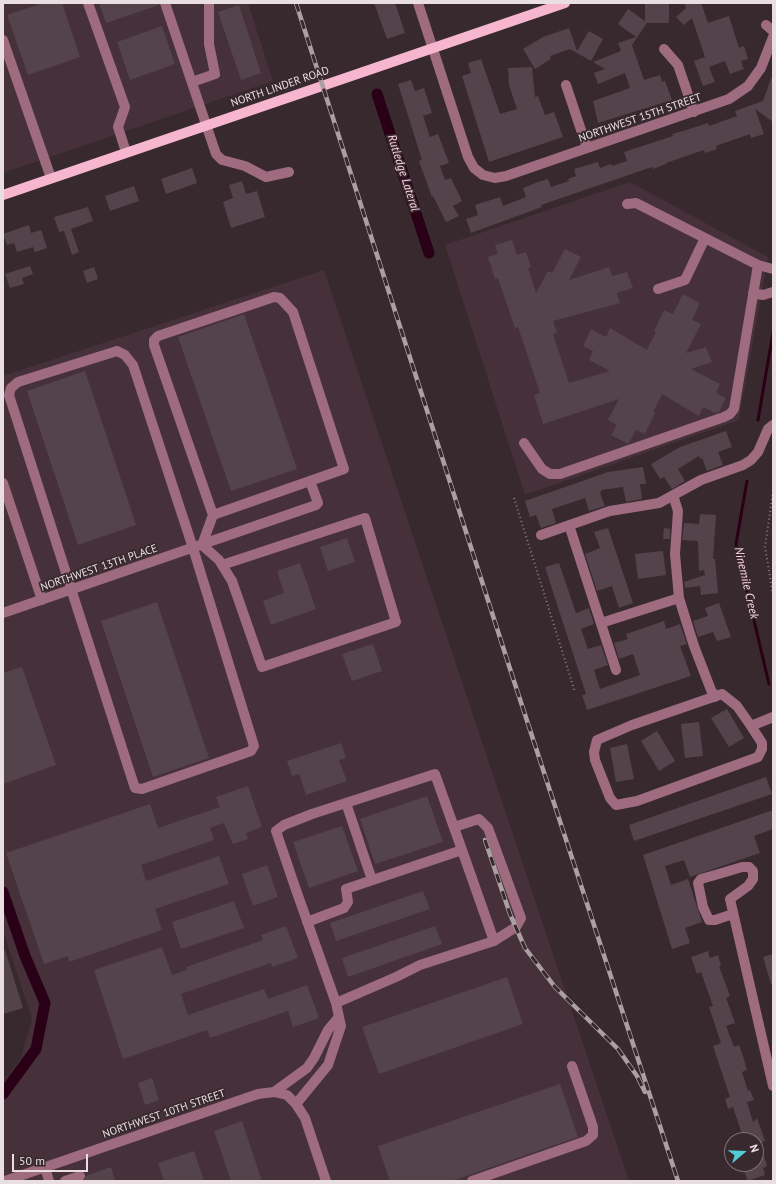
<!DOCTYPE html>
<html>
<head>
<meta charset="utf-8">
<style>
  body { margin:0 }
  #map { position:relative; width:776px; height:1184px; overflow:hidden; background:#38292f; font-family:"PT Sans",sans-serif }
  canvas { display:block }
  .frame { position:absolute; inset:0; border:4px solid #e9dfe2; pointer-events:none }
  .north { position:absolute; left:724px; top:1132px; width:40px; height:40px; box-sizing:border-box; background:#38292f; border:1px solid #7f7277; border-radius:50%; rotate:71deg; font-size:11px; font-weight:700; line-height:16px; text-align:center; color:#e9dfe2 }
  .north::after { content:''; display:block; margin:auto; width:14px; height:18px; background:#52cbd7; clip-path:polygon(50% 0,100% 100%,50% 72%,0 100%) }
  .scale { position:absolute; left:12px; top:1154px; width:76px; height:18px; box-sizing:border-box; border:2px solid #e9dfe2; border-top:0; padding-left:5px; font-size:12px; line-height:14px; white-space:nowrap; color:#e9dfe2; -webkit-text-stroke:3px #38292f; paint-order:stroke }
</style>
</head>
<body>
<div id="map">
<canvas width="776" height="1184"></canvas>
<div class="frame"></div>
<div class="north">N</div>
<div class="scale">50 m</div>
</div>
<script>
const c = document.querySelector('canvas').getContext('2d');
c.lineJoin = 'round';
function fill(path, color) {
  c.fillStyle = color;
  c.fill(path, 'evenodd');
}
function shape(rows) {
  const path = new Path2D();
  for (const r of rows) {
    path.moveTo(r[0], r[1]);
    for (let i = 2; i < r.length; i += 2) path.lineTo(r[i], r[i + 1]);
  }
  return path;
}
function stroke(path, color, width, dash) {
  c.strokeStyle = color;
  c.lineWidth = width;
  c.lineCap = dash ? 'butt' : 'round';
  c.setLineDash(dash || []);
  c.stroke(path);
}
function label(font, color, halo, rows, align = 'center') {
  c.font = font + ' "PT Sans",sans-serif';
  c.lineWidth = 3.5;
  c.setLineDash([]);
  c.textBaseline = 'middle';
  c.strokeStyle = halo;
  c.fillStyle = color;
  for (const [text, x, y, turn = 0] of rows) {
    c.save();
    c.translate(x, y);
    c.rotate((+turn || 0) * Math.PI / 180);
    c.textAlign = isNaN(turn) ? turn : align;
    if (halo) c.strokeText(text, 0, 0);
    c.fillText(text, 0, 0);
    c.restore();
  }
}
fill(shape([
  [3,3,248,3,273,81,3,173],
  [630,182,768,257,739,420,525,495,445,245],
  [324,270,629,1181,3,1181,3,1083,21,1058,32,1019,3,931,3,376]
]), '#463039');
stroke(shape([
  [758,420,773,333],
  [747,481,736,544,769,684]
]), '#290015', 3);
stroke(shape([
  [377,94,429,253],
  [3,892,25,956,45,1003,36,1049,3,1094]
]), '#290015', 11);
fill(shape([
  [43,3,62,3,80,57,28,75,7,15],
  [99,3,159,3,159,5,106,23],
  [374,3,395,3,405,33,387,39],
  [645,3,669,3,669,23,647,23,632,45,644,80,660,75,662,82,665,81,672,100,598,123,593,101,630,88,625,73,598,84,594,73,605,69,593,62,621,51,618,43,636,37,618,24,628,9,645,21],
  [684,3,701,3,708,23,729,16,739,48,744,46,748,59,741,61,744,69,730,74,725,61,709,67,715,82,703,86,694,61,705,57,692,18,684,25,676,17,686,8],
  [239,5,261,73,241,80,218,12],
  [162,26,175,64,130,80,117,42],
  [569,28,577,51,589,31,603,39,591,61,570,49,550,56,551,59,535,69,523,49,543,37],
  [481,59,500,114,517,109,509,85,508,68,532,67,535,97,538,96,545,115,554,112,563,137,489,162,462,76,471,73,468,63],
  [772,76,773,122,755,109,764,134,751,138,750,134,716,146,717,149,705,153,704,150,666,163,666,164,653,169,652,167,541,205,542,207,471,233,466,219,478,215,475,205,500,197,503,206,526,197,523,188,538,182,548,179,551,187,569,181,568,179,576,176,574,169,598,162,600,168,611,164,612,166,627,161,624,152,673,136,672,134,683,131,708,123,709,126,737,116,735,111,763,101],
  [411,80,415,91,424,88,432,113,423,116,430,137,438,134,449,163,440,166,445,180,451,178,462,201,453,206,459,216,446,222,433,196,432,197,424,175,419,161,422,160,398,84],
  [192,168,197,183,166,194,161,179],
  [242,181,246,194,257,191,265,217,231,228,223,202,233,198,229,185],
  [134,186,139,201,110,211,105,196],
  [88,207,93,221,71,229,79,252,72,255,64,231,59,232,54,217],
  [29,225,31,233,41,230,47,248,35,252,33,247,17,252,14,243,7,245,3,234],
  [512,240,517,255,526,252,531,267,528,268,536,293,548,271,552,273,565,249,581,257,569,280,609,267,612,276,627,272,633,288,617,293,620,303,553,321,557,333,553,334,569,383,610,371,589,360,593,351,583,346,591,329,606,337,610,328,647,350,656,332,654,331,664,310,673,314,683,294,700,303,692,320,701,324,686,353,706,347,712,362,691,369,720,384,716,393,726,398,719,412,715,413,703,407,699,416,662,394,653,412,655,413,645,434,636,430,628,444,611,435,617,425,608,420,619,399,543,424,534,395,540,393,518,327,515,328,498,278,495,279,488,257,498,254,495,245],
  [30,266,33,274,22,278,24,284,10,288,5,274],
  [94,267,98,279,87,283,83,271],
  [244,314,297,469,231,491,178,337],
  [85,371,136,525,78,545,27,391],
  [726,431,732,447,718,452,723,465,707,471,702,458,700,459,699,456,678,469,685,481,672,489,664,477,660,479,651,464,680,447],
  [643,467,646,484,640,484,642,499,626,502,623,487,602,490,600,493,605,506,589,511,585,498,552,509,556,523,541,528,536,515,530,517,525,501,608,472],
  [700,514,716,515,713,559,715,559,718,593,701,595,700,586,685,588,684,582,705,575,704,570,699,571,698,541,682,540,684,523,699,524],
  [608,528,633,603,619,608,612,586,597,591,585,554,600,548,594,532],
  [664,528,670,529,670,539,663,539],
  [347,538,355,562,328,571,320,547],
  [663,551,666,575,638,579,635,554],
  [300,563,316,609,271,625,263,601,284,593,277,571],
  [559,563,576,613,589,608,594,624,581,629,588,649,601,645,608,665,594,670,600,689,640,675,633,654,619,659,614,643,628,639,626,634,664,621,666,629,680,624,687,644,680,646,691,676,587,710,582,695,586,694,545,567],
  [157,602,209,758,153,777,101,621],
  [719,603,731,637,717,641,713,632,698,637,693,621,708,616,705,608],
  [373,644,382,671,352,681,342,654],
  [22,667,56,765,3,784,3,673],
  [727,709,744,738,729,747,711,718],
  [699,722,703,756,685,758,681,724],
  [657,731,675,761,659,771,641,741],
  [341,743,346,758,339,760,347,781,306,795,299,774,292,776,287,761],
  [627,744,634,779,616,782,610,748],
  [766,777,772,794,634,841,629,825],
  [248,786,262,827,246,833,248,839,233,844,224,823,210,828,214,840,141,865,146,881,219,856,229,884,155,909,162,930,69,962,68,956,44,964,6,853,150,804,158,828,220,807,216,797],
  [427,796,443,842,375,864,360,819],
  [773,810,773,829,754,836,760,853,690,877,684,860,665,866,671,885,688,879,702,922,685,928,690,943,672,949,643,855],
  [342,826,358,871,309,888,293,842],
  [267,865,278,897,253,906,242,874],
  [423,891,430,909,336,941,330,923],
  [234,901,244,928,181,949,172,922],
  [286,926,298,958,272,967,271,963,181,994,188,1015,264,989,268,999,307,985,319,1018,293,1027,288,1011,210,1038,207,1030,123,1059,94,970,162,947,172,975,187,970,186,967,263,940,261,935],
  [435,926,442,944,348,977,342,958],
  [3,950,5,950,23,1008,3,1014],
  [708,951,710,958,718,955,721,966,719,966,730,996,726,998,735,1023,726,1026,734,1047,739,1045,743,1056,747,1070,742,1072,748,1091,750,1090,754,1100,747,1102,753,1122,757,1118,765,1141,760,1143,767,1166,763,1168,765,1175,748,1181,741,1164,756,1164,756,1140,744,1140,733,1107,728,1109,725,1099,730,1097,713,1046,721,1043,709,1007,713,1006,701,972,697,974,691,957],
  [773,954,773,984,771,984,763,957],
  [507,977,523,1024,379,1074,362,1027],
  [152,1078,159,1100,145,1105,138,1083],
  [560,1084,578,1137,452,1181,390,1181,378,1146],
  [242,1121,262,1181,231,1181,214,1131],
  [194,1151,204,1181,164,1181,158,1163],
  [111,1167,115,1181,84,1181,86,1176]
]), '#54434a');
stroke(shape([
  [773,491,765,547,773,595],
  [514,498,575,692]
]), '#8b7e83', 2, [1, 3]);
stroke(shape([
  [88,3,125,107,118,127,126,152],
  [165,3,216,154,222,160,245,166,266,177,289,172],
  [418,3,468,157,474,168,483,175,495,178,506,176,729,99,748,86,761,68,773,37],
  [766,25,773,31],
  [3,40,51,178],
  [664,49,678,65,694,112],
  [192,82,215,74,209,44,209,3],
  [566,85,587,148],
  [758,265,773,269],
  [658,289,685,280,705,238],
  [753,293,763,295,773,292],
  [117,351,125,355,133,365,193,548,254,746,251,751,142,789,135,788,132,779,9,395,11,388,18,382,117,351],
  [524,443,542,469,550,474,560,474,724,417,730,414,734,409,758,265,636,203,627,204],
  [3,483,42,600],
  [673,495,678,511,675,554,679,598,694,646,711,690,715,697],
  [569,525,616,670],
  [541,535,610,511,659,503,701,480,743,465,751,460,758,452,768,429,773,425],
  [202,545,213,515,154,345,154,340,158,336,274,297,280,298,293,312,344,469,213,515],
  [202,545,219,560,222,565,232,581,262,667,396,622,365,518,222,565],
  [3,613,316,505,318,503,310,481],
  [601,623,679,598],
  [722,694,737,706,751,726,762,743,762,749,758,757,637,801,616,805,610,798,595,760,594,752,597,740,632,725,722,694],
  [751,726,773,717],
  [346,803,372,880],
  [462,850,494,941],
  [733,914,715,920,709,920,703,907,698,883,701,879,722,873,742,867,749,867,753,871,753,879,748,886,730,899,773,1086],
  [307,922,344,908,348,902,346,889,462,850,435,774,312,814,284,825,276,831,295,887,336,1003,339,1017],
  [336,1003,396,977,420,965,494,941,516,927,521,918,488,828,479,819,454,827],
  [274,1092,307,1068,314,1058,328,1030,339,1017,341,1026,328,1065,296,1104],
  [45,1167,49,1181],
  [5,1181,258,1094,274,1092,287,1095,296,1104,305,1118,326,1181],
  [65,1181,80,1176],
  [472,1181,586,1141,593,1135,593,1127,572,1066]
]), '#9e6b7f', 10);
stroke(shape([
  [3,195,565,3]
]), '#f5b6ce', 10);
const rail = shape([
  [296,3,512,675,678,1181],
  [485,840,510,914,525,948,555,987,618,1049,637,1076,645,1092]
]);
stroke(rail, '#ab9fa3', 4.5);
stroke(rail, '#38292f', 3, [9]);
label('11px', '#e9dfe2', '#38292f', [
  ["NORTH LINDER ROAD",280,87,-19],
  ["NORTHWEST 15TH STREET",640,118,-19],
  ["NORTHWEST 13TH PLACE",99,568,-19],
  ["NORTHWEST 10TH STREET",164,1114,-19]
]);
label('italic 12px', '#fed4e4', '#38292f', [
  ["Rutledge Lateral",403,173,72],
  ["Ninemile Creek",746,583,77]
]);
</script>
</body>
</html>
